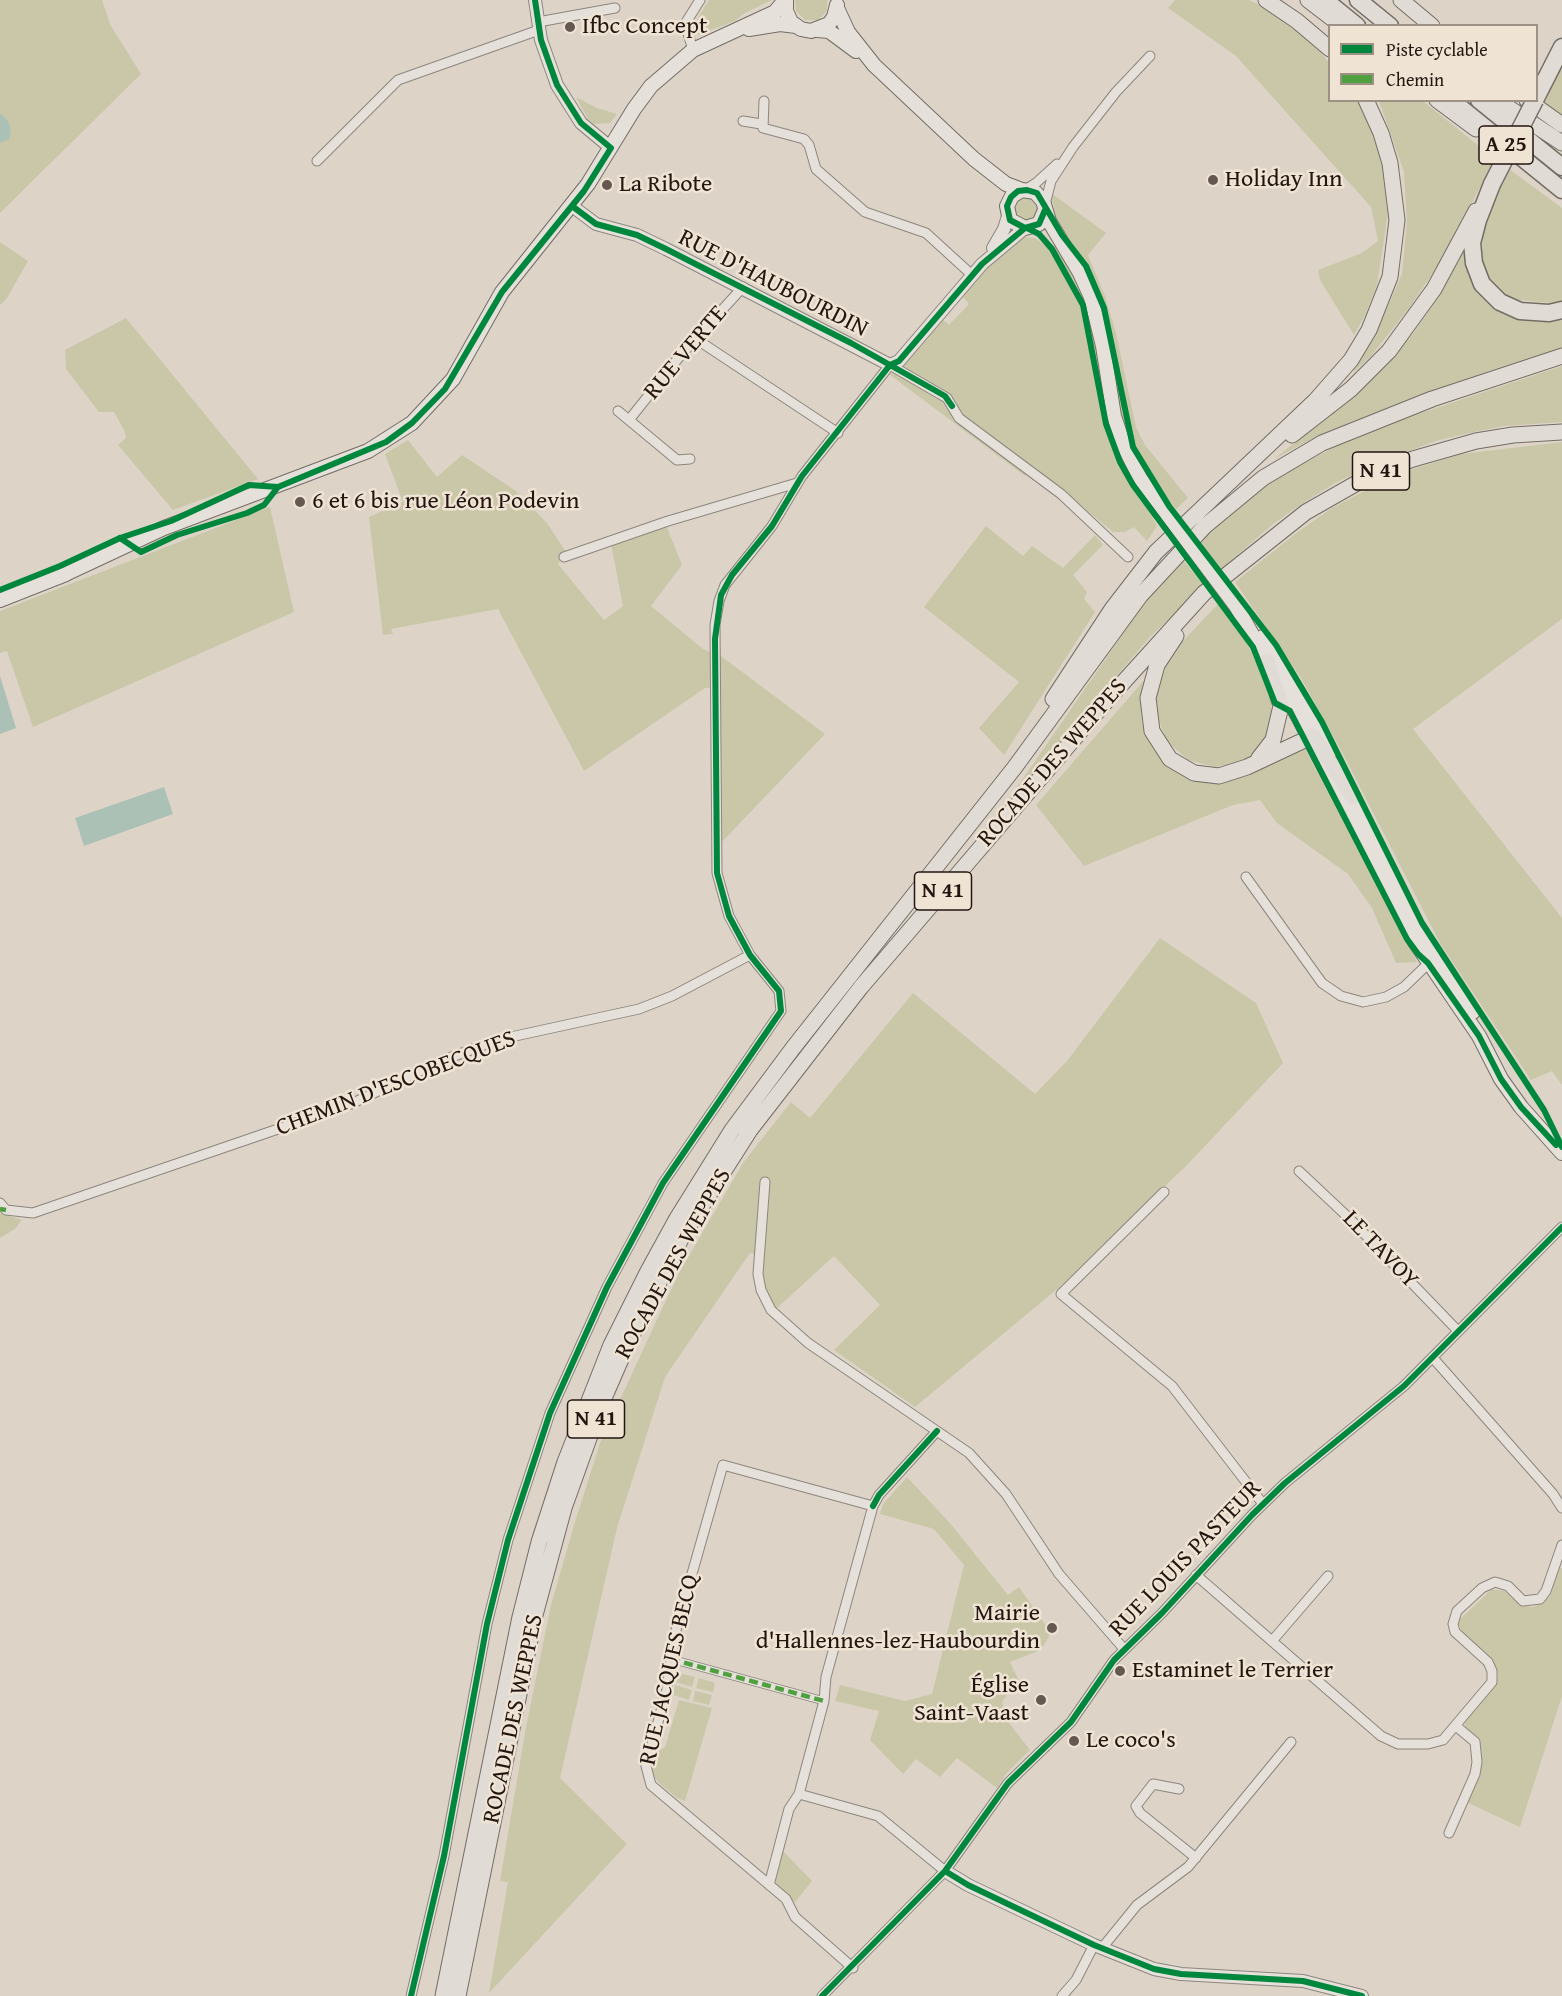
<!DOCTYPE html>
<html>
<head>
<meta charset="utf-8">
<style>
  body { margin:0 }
  #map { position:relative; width:1562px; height:1996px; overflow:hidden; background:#ddd4c7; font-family:"Gentium Book Plus",serif }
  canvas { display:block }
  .legend { position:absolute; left:1328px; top:24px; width:210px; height:78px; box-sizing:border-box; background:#efe4d4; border:2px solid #9d9186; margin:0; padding:8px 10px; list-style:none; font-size:18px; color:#231510 }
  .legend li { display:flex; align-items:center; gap:12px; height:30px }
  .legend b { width:30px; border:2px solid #9d9186 }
</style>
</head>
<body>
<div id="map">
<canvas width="1562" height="1996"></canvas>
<ul class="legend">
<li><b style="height:8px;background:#00873e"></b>Piste cyclable</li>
<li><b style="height:8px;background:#50a03f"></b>Chemin</li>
</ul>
</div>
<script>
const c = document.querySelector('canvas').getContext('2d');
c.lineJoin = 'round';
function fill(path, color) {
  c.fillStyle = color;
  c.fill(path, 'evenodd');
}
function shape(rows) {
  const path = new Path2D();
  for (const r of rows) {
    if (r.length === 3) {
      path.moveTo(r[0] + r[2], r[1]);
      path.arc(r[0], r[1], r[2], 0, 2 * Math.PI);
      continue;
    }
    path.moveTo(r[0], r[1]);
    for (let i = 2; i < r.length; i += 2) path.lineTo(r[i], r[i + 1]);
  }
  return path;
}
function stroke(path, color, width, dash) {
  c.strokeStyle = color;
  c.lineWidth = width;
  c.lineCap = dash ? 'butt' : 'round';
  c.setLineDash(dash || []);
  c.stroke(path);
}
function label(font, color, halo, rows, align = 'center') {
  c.font = font + ' "Gentium Book Plus",serif';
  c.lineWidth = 5;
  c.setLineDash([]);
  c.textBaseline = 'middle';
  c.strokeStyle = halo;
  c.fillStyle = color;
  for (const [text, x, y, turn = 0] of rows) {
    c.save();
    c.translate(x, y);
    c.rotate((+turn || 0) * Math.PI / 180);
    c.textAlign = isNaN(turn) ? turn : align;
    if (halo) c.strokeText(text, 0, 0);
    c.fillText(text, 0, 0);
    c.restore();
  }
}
fill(shape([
  [0,0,102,0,111,26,141,74,0,213],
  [709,0,772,0,743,14,735,21,698,35,691,29],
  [795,0,827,0,827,11,818,20,805,20,796,11],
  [1175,0,1249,0,1269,9,1319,50,1329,63,1330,100,1357,101,1378,140,1389,207,1377,285,1365,315,1354,335,1320,280,1318,270,1362,253,1378,241,1371,207,1236,56,1168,8],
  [1562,63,1562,116,1543,105],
  [576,97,597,108,617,114,610,123,594,124,588,119],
  [1379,101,1423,101,1495,159,1442,260,1409,308,1371,356,1353,373,1357,361,1375,336,1402,274,1407,223,1404,172],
  [1509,169,1562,208,1562,304,1510,299,1489,281,1479,258,1480,237,1489,205],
  [1051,193,1106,233,1088,255,1105,296,1116,333,1136,427,1145,445,1188,498,1176,509,1171,503,1152,517,1157,526,1147,541,1134,527,1125,532,1113,532,1033,466,1025,476,890,375,941,318,949,325,969,304,962,296,1006,247,1022,237,1035,238,1049,249,1066,235,1056,219],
  [1026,209,11],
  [0,242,28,261,7,298,0,305],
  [1464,248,1470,276,1482,294,1562,317,1562,348,1489,371,1390,407,1322,434,1274,459,1347,401,1413,334,1440,295],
  [126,318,208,418,258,479,173,510,118,445,126,438,125,432,114,412,99,412,66,369,65,350],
  [1562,366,1562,422,1504,426,1469,433,1439,440,1382,461,1337,482,1306,501,1273,524,1221,569,1198,541,1273,480,1342,443,1391,423],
  [408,440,437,477,462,455,516,491,547,523,566,552,558,564,604,620,623,606,611,544,666,525,682,565,651,606,703,649,721,656,825,734,719,845,720,688,705,688,584,771,498,609,391,629,393,634,383,635,369,517,403,502,385,454],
  [1562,442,1562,619,1413,729,1562,918,1562,1085,1552,1071,1531,1080,1440,943,1343,754,1301,678,1235,582,1295,534,1332,508,1376,485,1416,468,1461,454],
  [270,507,294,612,33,727,7,651,0,653,0,611],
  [986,526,1023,556,1032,546,1063,568,1095,535,1103,545,1073,575,1087,592,1084,599,1095,612,1004,755,979,728,1019,682,924,607],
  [1181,558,1204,585,1148,639,995,819,1138,612],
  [1218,604,1246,642,1261,672,1271,700,1272,730,1256,752,1241,763,1215,767,1188,760,1167,741,1157,716,1156,696,1165,669,1183,641],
  [1146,678,1141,709,1143,727,1152,745,1164,760,1199,781,1237,778,1303,745,1417,962,1396,963,1372,908,1348,874,1277,823,1260,800,1233,805,1084,866,1036,805],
  [1160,938,1256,1003,1283,1063,1188,1164,1062,1285,915,1407,834,1350,880,1305,834,1256,776,1309,765,1288,761,1272,761,1256,750,1253,665,1377,617,1528,560,1778,627,1844,489,1993,508,1882,500,1881,526,1727,551,1605,575,1522,600,1443,654,1326,679,1273,743,1163,791,1102,810,1118,913,993,1035,1094,1067,1061],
  [0,1213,22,1220,15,1229,0,1238],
  [907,1477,949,1522,1008,1595,1019,1587,1051,1633,1041,1650,1010,1662,1018,1679,1002,1702,1006,1719,1030,1750,1006,1774,997,1788,957,1758,940,1777,916,1759,903,1774,870,1740,879,1711,835,1701,840,1685,905,1701,932,1694,964,1565,934,1529,880,1514,883,1504],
  [1559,1568,1562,1568,1562,1696,1520,1827,1466,1802,1481,1770,1481,1750,1477,1741,1466,1729,1464,1722,1494,1687,1498,1676,1493,1660,1462,1633,1458,1621,1492,1589,1504,1591,1522,1606,1533,1607,1542,1603,1550,1596],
  [678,1673,695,1677,692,1687,676,1682],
  [699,1678,715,1683,713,1692,696,1688],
  [675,1685,692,1690,689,1700,673,1695],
  [695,1691,712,1695,709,1705,693,1701],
  [679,1700,712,1708,685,1801,677,1798,660,1784,653,1775,652,1768,656,1753,665,1747],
  [783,1851,812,1881,795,1902,777,1885,775,1879]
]), '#c9c7a8');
fill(shape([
  [0,113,8,121,11,131,9,139,0,143],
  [0,676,16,728,0,734],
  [164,787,173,814,84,846,75,818]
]), '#acc1b5');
const pedestrian = shape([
  [671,1659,824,1701]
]);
const minor = shape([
  [538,22,615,8],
  [693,50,685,24,700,0],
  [764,101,763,128,804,139,809,145,816,169,865,212,926,233,972,275],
  [743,121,761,124],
  [317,161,398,80,539,30],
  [1025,190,1036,183,1057,164],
  [1045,204,1051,181,1073,147,1116,92,1150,56],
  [696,339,838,433],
  [618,411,677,460,690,459],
  [629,420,680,356,743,287],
  [564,557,668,521,797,483],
  [1246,877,1322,983,1341,996,1363,1002,1386,997,1404,987,1433,959],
  [1299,1171,1350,1219,1458,1331],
  [765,1182,758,1274,761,1290,771,1310,808,1343,969,1453,1006,1494,1059,1574,1124,1649],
  [1164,1192,1061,1294,1172,1386,1263,1504],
  [0,1203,6,1210,33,1213,351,1104,441,1061,497,1040,639,1009,672,996,750,955],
  [1433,1358,1553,1494,1562,1508],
  [1196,1575,1381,1736,1398,1744,1428,1744,1443,1740,1492,1682,1492,1671,1488,1662,1455,1632,1453,1624,1457,1611,1482,1588,1495,1582,1508,1586,1523,1601,1540,1599,1546,1591,1562,1545],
  [1272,1641,1328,1576],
  [1179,1789,1153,1784,1136,1806,1140,1813,1196,1858],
  [799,1794,878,1816,945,1871],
  [1449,1833,1475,1774,1477,1762,1475,1742,1456,1726],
  [769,1885,789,1809,799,1794,824,1701,826,1677,873,1506,879,1495,937,1431],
  [1102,1948,1137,1905,1188,1867,1291,1742],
  [853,1968,795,1917,786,1899,651,1785,646,1766,667,1689,674,1637,723,1465,873,1506],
  [411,1996,444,1856,487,1624,508,1540,550,1413,607,1287,663,1183,781,1011,779,991,750,955,729,916,717,873,715,625,719,601,725,585,772,526,802,476,890,365,947,398,959,418,1061,494,1128,557],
  [822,1996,945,1871,1008,1783,1071,1722,1114,1660,1162,1613,1252,1515,1285,1483,1404,1386,1562,1227],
  [1062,1996,1076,1980,1094,1945]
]);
const tertiary = shape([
  [535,0,541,40,557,85,581,123,611,148],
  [572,206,596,224,637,235,666,249,890,365,899,361,982,264,1025,228],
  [993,248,1004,229,1008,216],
  [945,1871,968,1885,1094,1945,1154,1969,1181,1974,1303,1981,1362,1996]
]);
const secondary = shape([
  [786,0,786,11,791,22,801,29,811,31,829,24,834,17,837,5],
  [837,8,848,32,874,65,974,159,1006,184,1022,190],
  [749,29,780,24,796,26],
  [817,30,829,31,856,51],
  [1045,210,1039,224,1025,228,1010,220,1007,206,1012,196,1022,190,1035,192,1043,201,1049,221,1080,273,1091,297,1103,346,1114,416,1124,446,1140,478,1164,510],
  [59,577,164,528,368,451,412,423,453,379,502,292,588,184,634,109,651,86,693,50,775,12,785,0],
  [0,600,66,574],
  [1236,606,1299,718,1415,942,1479,1036,1501,1079,1521,1107,1562,1153],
  [1263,637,1298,692,1330,752],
  [1348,788,1419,929,1473,1012]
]);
const trunk = shape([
  [1266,0,1297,21,1330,49],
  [1308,0,1342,26],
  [1401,0,1432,26],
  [1437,100,1476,129],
  [1497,100,1562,143],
  [1527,100,1562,125],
  [1292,435,1351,389,1389,351,1434,289,1476,211],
  [1176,636,1157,665,1148,698,1152,731,1170,759,1194,773,1219,776,1247,767,1313,736,1353,797],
  [1053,699,1112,609,1156,552,1315,401,1351,360,1369,330,1390,277,1397,220,1390,163,1381,133,1366,100],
  [1259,758,1273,740,1281,706,1267,661],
  [443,1996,520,1617,539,1542,565,1462,611,1345,648,1271,676,1220,732,1130,793,1048,1015,767,1140,596,1205,526,1263,478,1322,443,1432,399,1562,356],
  [458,1996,535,1615,564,1508,601,1405,628,1343,682,1237,750,1130,861,987,1109,698,1204,593,1306,512,1371,475,1413,459,1476,441,1513,435,1562,432]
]);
const motorway = shape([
  [1325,0,1357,26],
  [1358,0,1390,26],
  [1536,98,1562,47],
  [1451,100,1562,190],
  [1479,100,1562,167],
  [1492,184,1478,220,1472,243,1474,263,1482,284,1500,302,1520,311,1549,313,1562,310]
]);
stroke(pedestrian, '#8d867e', 9);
stroke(minor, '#8d867e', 11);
stroke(tertiary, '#8d867e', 14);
stroke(secondary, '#736d66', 16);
stroke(trunk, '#736d66', 17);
stroke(motorway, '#736d66', 19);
stroke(pedestrian, '#e5e0da', 7);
stroke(minor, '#e5e0da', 9);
stroke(tertiary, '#e5e0da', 12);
stroke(secondary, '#e5e0da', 14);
stroke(trunk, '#e0dbd4', 15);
stroke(motorway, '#e0dbd4', 16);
const secondaryBridge = shape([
  [1164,510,1236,606]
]);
const motorwayBridge = shape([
  [1492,184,1535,100]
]);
stroke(secondaryBridge, '#736d66', 16, []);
stroke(motorwayBridge, '#736d66', 19, []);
stroke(secondaryBridge, '#e5e0da', 14);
stroke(motorwayBridge, '#e0dbd4', 16);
stroke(shape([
  [0,1209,6,1210],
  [671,1659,824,1701]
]), '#50a03f', 4.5, [9, 4.5]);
stroke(shape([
  [572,206,596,224,637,235,666,249,851,343,945,396,952,406],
  [1045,210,1039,224,1025,228,1010,220,1007,206,1011,197,1018,191,1027,190,1037,193,1062,235,1086,266,1104,308,1133,447,1169,506,1276,645,1322,722,1422,923,1544,1110,1562,1147],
  [1027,228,1039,234,1052,249,1083,305,1106,424,1120,462,1133,485,1253,647,1275,703,1290,711,1407,939,1418,954,1428,963,1479,1036,1501,1079,1521,1107,1556,1145],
  [120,538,141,552,177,535,247,513,264,505,278,487,386,442,412,423,445,389,502,292,584,191,611,148,581,123,557,85,541,40,535,0],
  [0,590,60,566,120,538,171,521,249,485,278,487],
  [873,1506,879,1495,937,1431],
  [945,1871,968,1885,1094,1945,1154,1969,1181,1974,1303,1981,1362,1996],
  [411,1996,444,1856,487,1624,508,1540,550,1413,607,1287,663,1183,781,1011,779,991,750,955,729,916,717,873,715,639,721,595,732,575,772,526,802,476,890,365,899,361,982,264,1025,228],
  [822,1996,945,1871,1008,1783,1071,1722,1114,1660,1162,1613,1252,1515,1285,1483,1404,1386,1562,1227]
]), '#00873e', 6);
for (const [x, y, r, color] of [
  [570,27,6,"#645850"],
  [1213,180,6,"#645850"],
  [607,185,6,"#645850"],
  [300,502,6,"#645850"],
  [1052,1628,6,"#645850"],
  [1120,1671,6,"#645850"],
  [1041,1700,6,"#645850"],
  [1074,1741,6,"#645850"]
]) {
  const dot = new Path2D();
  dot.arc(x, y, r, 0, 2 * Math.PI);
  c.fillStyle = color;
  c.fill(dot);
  stroke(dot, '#efe4d4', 2);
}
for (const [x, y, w] of [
  [1506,145,54],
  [1381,471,57],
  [943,891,57],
  [596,1419,57]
]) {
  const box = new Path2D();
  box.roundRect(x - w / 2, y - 19, w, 38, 4.5);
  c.fillStyle = '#efe4d4';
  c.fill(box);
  stroke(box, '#231510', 1.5);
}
label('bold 22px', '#231510', null, [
  ["A 25",1506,145],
  ["N 41",1381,471],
  ["N 41",943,891],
  ["N 41",596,1419]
]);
label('24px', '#231510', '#efe4d4', [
  ["Ifbc Concept",582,27],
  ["Holiday Inn",1225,180],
  ["La Ribote",619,185],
  ["6 et 6 bis rue Léon Podevin",312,502],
  ["Mairie",1040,1614,"right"],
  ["d'Hallennes-lez-Haubourdin",1040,1642,"right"],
  ["Estaminet le Terrier",1132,1671],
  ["Église",1029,1686,"right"],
  ["Saint-Vaast",1029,1714,"right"],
  ["Le coco's",1086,1741]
], 'left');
label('24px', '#231510', '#efe4d4', [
  ["RUE D'HAUBOURDIN",773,284,27],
  ["RUE VERTE",686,353,-50],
  ["ROCADE DES WEPPES",1053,763,-49],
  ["CHEMIN D'ESCOBECQUES",396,1084,-21],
  ["LE TAVOY",1380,1250,46],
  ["ROCADE DES WEPPES",674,1264,-61],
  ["RUE LOUIS PASTEUR",1186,1559,-46],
  ["RUE JACQUES BECQ",670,1670,-77],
  ["ROCADE DES WEPPES",514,1719,-78]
]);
</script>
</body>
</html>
